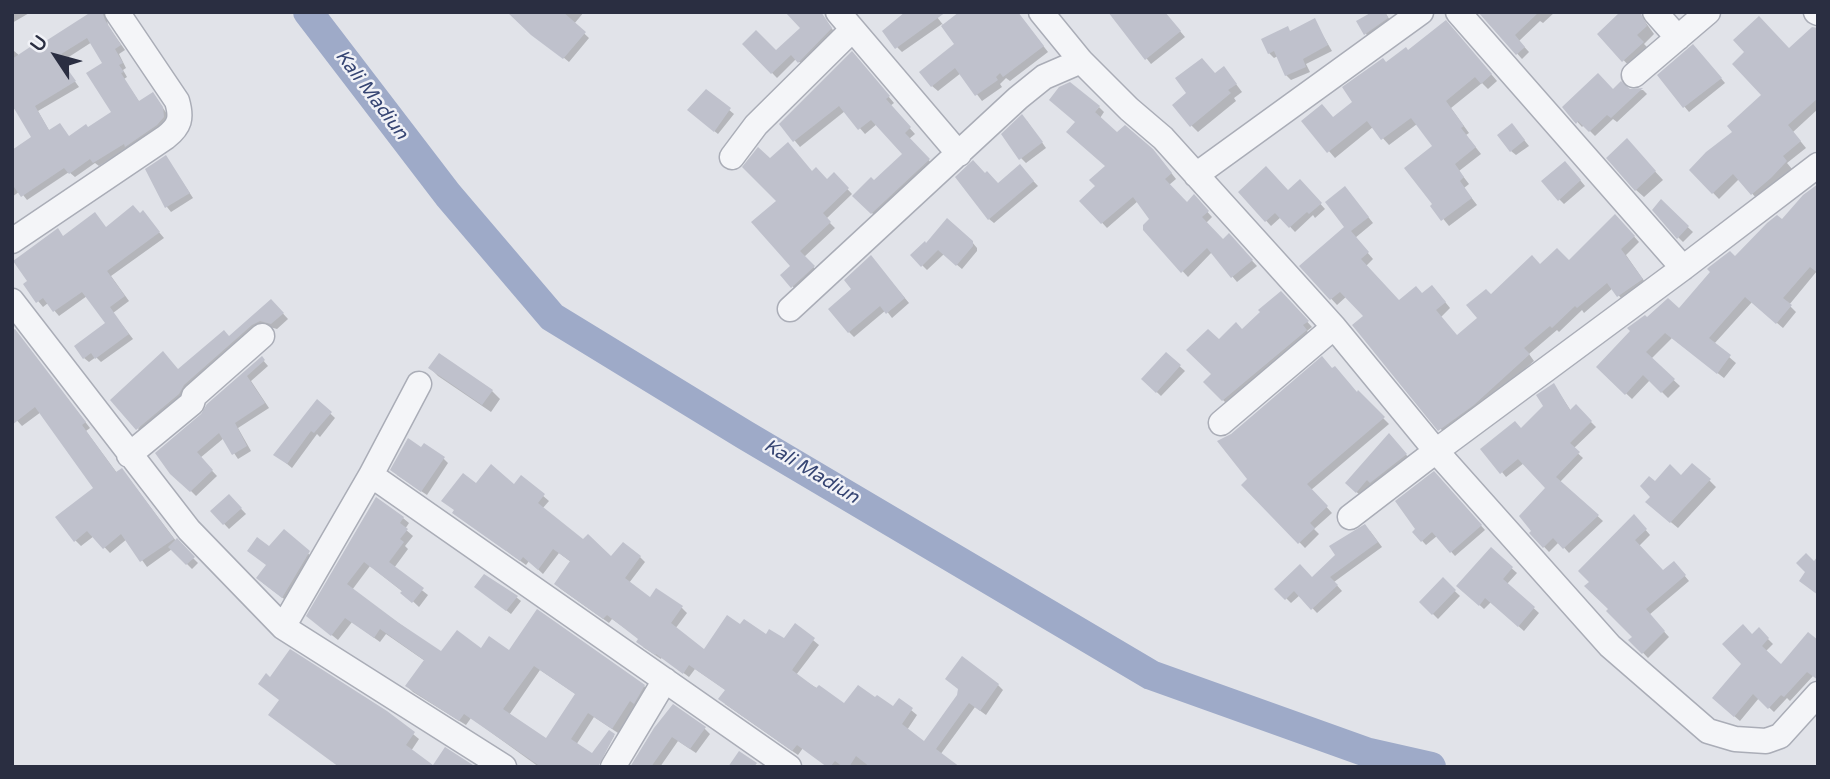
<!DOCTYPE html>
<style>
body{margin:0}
#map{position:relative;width:1830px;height:779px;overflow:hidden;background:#e1e3e9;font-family:"Varela Round",sans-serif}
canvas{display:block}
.frame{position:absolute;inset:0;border:14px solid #2a2e41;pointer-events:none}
.north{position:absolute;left:21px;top:21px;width:70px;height:70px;-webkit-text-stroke:5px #f1f2f7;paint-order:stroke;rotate:306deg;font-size:19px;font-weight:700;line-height:28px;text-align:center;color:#2a2e41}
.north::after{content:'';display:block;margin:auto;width:24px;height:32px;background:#2a2e41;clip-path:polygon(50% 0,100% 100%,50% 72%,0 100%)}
</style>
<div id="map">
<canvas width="1830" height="779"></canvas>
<div class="frame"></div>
<div class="north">U</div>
</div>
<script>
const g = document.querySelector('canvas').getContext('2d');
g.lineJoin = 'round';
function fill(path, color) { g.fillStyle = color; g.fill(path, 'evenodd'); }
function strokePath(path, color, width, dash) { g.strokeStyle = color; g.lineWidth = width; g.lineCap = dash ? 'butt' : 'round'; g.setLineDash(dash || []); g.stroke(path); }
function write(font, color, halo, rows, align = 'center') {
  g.font = font + ' "Varela Round",sans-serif'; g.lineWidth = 5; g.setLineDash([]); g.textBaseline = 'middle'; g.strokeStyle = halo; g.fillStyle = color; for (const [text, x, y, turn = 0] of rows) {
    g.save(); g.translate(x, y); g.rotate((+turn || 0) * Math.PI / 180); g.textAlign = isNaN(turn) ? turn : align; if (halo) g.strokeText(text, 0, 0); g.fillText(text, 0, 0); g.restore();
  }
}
fill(new Path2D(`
 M 12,12 L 31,12 L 12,23 Z
 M 94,12 L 106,12 L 108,26 L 125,50 L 119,54 L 126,68 L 123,70 L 127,77 L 124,79 L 140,103 L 157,99 L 167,114 L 168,123 L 99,166 L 95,163 L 75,177 L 69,172 L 27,200 L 20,191 L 12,197 L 12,154 L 34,138 L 16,108 L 12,110 L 12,53 L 14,51 L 20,56 L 39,48 ZM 92,42 L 105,64 L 113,113 L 89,129 L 70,138 L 50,132 L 38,111 L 79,87 L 61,62 Z
 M 523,12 L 584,12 L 574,24 L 589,38 L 569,62 L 522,23 Z
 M 933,12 L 944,26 L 1017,12 L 1048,52 L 1010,81 L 1006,78 L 1000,84 L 1002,87 L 982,101 L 961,73 L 938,91 L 932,86 L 957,45 L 942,24 L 902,52 L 897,47 Z
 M 1164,12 L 1185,37 L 1151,64 L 1113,16 Z
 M 1367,12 L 1385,12 L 1391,22 L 1370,38 L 1366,34 L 1369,16 Z
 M 1480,12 L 1555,12 L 1543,23 L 1540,21 L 1519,41 L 1529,52 L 1522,59 Z
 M 1638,12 L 1654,34 L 1644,44 L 1650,50 L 1631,68 L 1599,34 Z
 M 820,13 L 836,34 L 804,66 L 796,59 L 777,78 L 744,44 L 776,53 Z
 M 1314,20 L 1332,51 L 1306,64 L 1310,72 L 1291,80 L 1286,75 L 1278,56 L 1274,58 L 1269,53 L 1291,32 Z
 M 1452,28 L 1497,81 L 1488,89 L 1482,83 L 1451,108 L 1469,133 L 1466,135 L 1481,154 L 1459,171 L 1469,184 L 1464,188 L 1477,205 L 1449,226 L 1433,206 L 1434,147 L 1417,124 L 1389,145 L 1373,127 L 1335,158 L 1303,121 L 1333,119 L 1355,102 L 1386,64 Z
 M 1818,29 L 1818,109 L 1793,132 L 1806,148 L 1787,163 L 1792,169 L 1758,200 L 1739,179 L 1719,199 L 1691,170 L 1734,132 L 1764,95 L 1789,50 Z
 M 1698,51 L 1725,83 L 1689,112 L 1659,76 Z
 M 857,59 L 894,103 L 890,106 L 915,134 L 909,139 L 934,166 L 877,218 L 854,195 L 874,183 L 905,154 L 877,124 L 865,134 L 845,111 L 800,147 L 781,124 Z
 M 1224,68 L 1242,92 L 1234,98 L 1236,101 L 1198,132 L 1191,125 L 1215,75 Z
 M 1643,90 L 1647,94 L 1617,122 L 1613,119 L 1595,136 L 1584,125 L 1582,127 L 1564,107 L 1613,91 Z
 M 707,92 L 734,114 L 718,134 L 693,114 Z
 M 1099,107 L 1104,112 L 1100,118 L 1117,134 L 1158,156 L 1176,179 L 1169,185 L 1187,204 L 1194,197 L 1212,217 L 1206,223 L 1223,241 L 1229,236 L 1257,266 L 1237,282 L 1212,252 L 1188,277 L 1144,229 L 1151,219 L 1138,201 L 1107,228 L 1082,201 L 1097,187 L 1107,166 L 1073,137 Z
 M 1027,121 L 1046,148 L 1026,163 L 1021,158 Z
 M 1517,131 L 1529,146 L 1516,155 L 1511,151 Z
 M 1627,141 L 1663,180 L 1644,197 L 1636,190 Z
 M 166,157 L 193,198 L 171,212 L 167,207 Z
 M 770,160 L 812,173 L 827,181 L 834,175 L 852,194 L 826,219 L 835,228 L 804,257 L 818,272 L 797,291 L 782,275 L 792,266 Z
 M 1020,167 L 1038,186 L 994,223 L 989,219 L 999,185 Z
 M 1570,168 L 1585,186 L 1564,204 L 1559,199 Z
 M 1300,181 L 1325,209 L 1315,218 L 1313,215 L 1295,232 L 1281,217 L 1271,226 L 1240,192 L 1288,192 Z
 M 1350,194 L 1373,223 L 1355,238 L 1373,259 L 1366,266 L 1399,302 L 1438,293 L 1450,308 L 1441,317 L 1457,337 L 1479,318 L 1491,296 L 1540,266 L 1569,262 L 1621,222 L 1639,242 L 1626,255 L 1647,285 L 1624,302 L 1613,288 L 1584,313 L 1582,310 L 1559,332 L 1557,330 L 1529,354 L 1534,361 L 1479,410 L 1445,435 L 1365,316 L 1347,296 L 1337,305 L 1301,266 L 1346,227 Z
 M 1661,202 L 1693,232 L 1683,242 L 1678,237 Z
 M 140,215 L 147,218 L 164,238 L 111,276 L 129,301 L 113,313 L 133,339 L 101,362 L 96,357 L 89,362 L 84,358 L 107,323 L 87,296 L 59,316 L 48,303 L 43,307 L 25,285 L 64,237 L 106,229 Z
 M 1777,217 L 1817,271 L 1789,305 L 1796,312 L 1783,328 L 1752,302 L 1714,344 L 1736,363 L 1724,378 L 1672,338 L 1651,359 L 1680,386 L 1668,398 L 1650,380 L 1632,399 L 1598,367 L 1647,320 L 1679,310 Z
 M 972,242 L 977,248 L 977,251 L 962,269 L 944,254 L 927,270 L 912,255 Z
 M 875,262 L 909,303 L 892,318 L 886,310 L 854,337 L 849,332 L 854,290 Z
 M 1281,293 L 1312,327 L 1307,331 L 1311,336 L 1228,405 L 1205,382 L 1213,374 L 1219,342 L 1242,331 Z
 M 277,307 L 288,319 L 277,329 L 266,326 L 143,434 L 138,429 L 179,371 Z
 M 20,337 L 90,428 L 86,431 L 117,473 L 127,476 L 176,541 L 198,563 L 192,569 L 172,549 L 147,567 L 127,539 L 110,553 L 94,536 L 81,546 L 75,540 L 95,489 L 41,412 L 22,426 L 12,415 Z
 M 1166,354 L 1185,371 L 1161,396 L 1143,379 Z
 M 262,359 L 268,366 L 251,381 L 269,408 L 238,428 L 251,451 L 238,459 L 224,438 L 200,458 L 217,476 L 196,496 L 172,472 L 203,416 Z
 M 430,368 L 492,391 L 500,399 L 491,412 L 438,376 Z
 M 1554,385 L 1571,411 L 1576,407 L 1596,427 L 1573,449 L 1583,458 L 1560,482 L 1603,521 L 1569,553 L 1559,542 L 1549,552 L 1531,533 L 1547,488 L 1524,463 L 1506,477 L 1502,472 L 1522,430 L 1545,406 Z
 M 1358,393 L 1389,424 L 1311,490 L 1332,513 L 1314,529 L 1319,534 L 1305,548 L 1244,485 Z
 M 318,402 L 335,418 L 320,437 L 317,434 L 292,468 L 281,459 Z
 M 1395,441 L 1412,462 L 1363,498 L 1347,483 Z
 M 422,449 L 443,458 L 448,463 L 427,495 L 397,475 Z
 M 1434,474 L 1485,530 L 1455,556 L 1437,536 L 1426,545 L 1414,532 Z
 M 521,477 L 549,501 L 542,509 L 583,542 L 612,559 L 623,544 L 640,557 L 645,562 L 629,583 L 651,599 L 682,608 L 687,613 L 675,629 L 704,651 L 741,626 L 784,641 L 796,626 L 819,645 L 796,675 L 845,706 L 893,708 L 899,700 L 917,715 L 907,730 L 924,743 L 958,695 L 998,685 L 1003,690 L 986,715 L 975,707 L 940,755 L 957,767 L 828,767 L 803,748 L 798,755 L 725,704 L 727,691 L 695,669 L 689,677 L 662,657 L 661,659 L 643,647 L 640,639 L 612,619 L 609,623 L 561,589 L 556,584 L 571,562 L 559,553 L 543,574 L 529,561 L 526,565 L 454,513 L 476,485 L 514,486 Z
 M 1682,477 L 1709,480 L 1716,487 L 1678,528 L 1654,508 L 1655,484 Z
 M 229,496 L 246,514 L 229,529 L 212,511 Z
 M 403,518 L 409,523 L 405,529 L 413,536 L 405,546 L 408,549 L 394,568 L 428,595 L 419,607 L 403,592 L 370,566 L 352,590 L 441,653 L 481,650 L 509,652 L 644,686 L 649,691 L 618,733 L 594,717 L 576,745 L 592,756 L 609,732 L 614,736 L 596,767 L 539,767 L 471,718 L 466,725 L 413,692 L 407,686 L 425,661 L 386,634 L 380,642 L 352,622 L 338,640 L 308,616 ZM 540,670 L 577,695 L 546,740 L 509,715 Z
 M 1638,521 L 1650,535 L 1639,546 L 1664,573 L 1679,569 L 1689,581 L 1649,615 L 1669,637 L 1648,658 L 1631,640 L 1634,637 L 1608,611 Z
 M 1370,531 L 1382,547 L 1334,582 L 1342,591 L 1317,613 L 1300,595 L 1291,603 L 1277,589 L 1312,579 Z
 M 284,532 L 313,558 L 288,602 L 263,583 L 269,548 Z
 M 1491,550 L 1517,573 L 1507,584 L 1539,613 L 1524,631 L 1491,602 L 1484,609 L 1459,586 Z
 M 1443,580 L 1460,596 L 1438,619 L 1421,602 Z
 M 481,591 L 516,597 L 521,601 L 511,614 Z
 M 1759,630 L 1773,644 L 1765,652 L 1781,667 L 1808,634 L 1813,676 L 1790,701 L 1787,698 L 1774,712 L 1759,698 L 1740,721 L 1719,703 L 1744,663 L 1752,636 Z
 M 386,712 L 419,739 L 411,751 L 339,767 Z
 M 704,728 L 710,734 L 696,753 L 678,741 L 660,767 L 632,767 L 655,729 Z`), '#0003');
strokePath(new Path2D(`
 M 308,12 L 448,195 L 552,317 L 745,435 L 1151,675 L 1369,753 L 1431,767`), '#9eaac8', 30);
fill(new Path2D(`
 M 91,12 L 102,12 L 105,20 L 121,45 L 115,49 L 123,63 L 119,65 L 124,72 L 121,73 L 139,101 L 153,92 L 163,107 L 164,117 L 157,125 L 125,147 L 124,144 L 93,163 L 90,159 L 69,174 L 64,168 L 21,197 L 12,184 L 12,150 L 31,137 L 12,105 L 12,59 L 36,43 L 38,46 ZM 87,38 L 102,63 L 86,73 L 111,112 L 88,127 L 86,124 L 69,136 L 60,123 L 49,130 L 35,106 L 76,81 L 58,56 Z
 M 507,12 L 563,12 L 586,32 L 563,59 L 531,35 Z
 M 785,12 L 821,12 L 832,28 L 798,63 L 791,55 L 771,74 L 742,44 L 756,30 L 776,50 L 800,28 Z
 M 905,12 L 946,12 L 895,49 L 882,31 Z
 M 959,12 L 1018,12 L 1044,46 L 1003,77 L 1000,73 L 996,77 L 998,80 L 975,96 L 955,68 L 931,87 L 919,72 L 954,44 L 941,26 Z
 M 1108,12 L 1165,12 L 1181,31 L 1145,60 Z
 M 1372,12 L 1385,12 L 1388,18 L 1364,35 L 1356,21 Z
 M 1478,12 L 1539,12 L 1515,35 L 1525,47 L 1516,55 Z
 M 1620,12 L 1640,12 L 1647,26 L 1637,35 L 1644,42 L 1622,62 L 1597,34 Z
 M 1759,16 L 1789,48 L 1812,27 L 1818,28 L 1818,98 L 1788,125 L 1801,141 L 1783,156 L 1787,161 L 1771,178 L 1751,195 L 1733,174 L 1712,194 L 1689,170 L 1706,152 L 1732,132 L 1727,126 L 1761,95 L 1732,64 L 1744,52 L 1733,40 Z
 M 1315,18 L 1328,45 L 1303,59 L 1306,67 L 1285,76 L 1274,51 L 1268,54 L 1261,39 L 1288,26 L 1290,31 Z
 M 1446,20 L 1492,74 L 1481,84 L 1475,77 L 1446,101 L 1464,126 L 1461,128 L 1476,147 L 1455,164 L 1464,177 L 1460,181 L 1472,198 L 1441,221 L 1430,206 L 1432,204 L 1404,168 L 1432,146 L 1411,118 L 1381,140 L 1367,121 L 1327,153 L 1301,121 L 1322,104 L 1333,117 L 1352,102 L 1342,87 L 1383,58 L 1386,62 L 1406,47 L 1408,50 Z
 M 1693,44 L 1722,78 L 1683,108 L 1657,75 Z
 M 852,51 L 890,96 L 886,99 L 911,127 L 905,133 L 930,159 L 871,214 L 852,196 L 871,177 L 874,180 L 902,154 L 871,120 L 858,130 L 839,106 L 793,142 L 779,124 Z
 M 1202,58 L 1215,73 L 1224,66 L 1237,84 L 1228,90 L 1231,93 L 1190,127 L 1172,105 L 1186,93 L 1175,78 Z
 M 1598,73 L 1613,89 L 1621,81 L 1630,89 L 1643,88 L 1611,118 L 1607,115 L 1589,132 L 1578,121 L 1576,124 L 1562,107 Z
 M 1070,82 L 1100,106 L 1095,112 L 1117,132 L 1125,125 L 1153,149 L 1172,173 L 1165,179 L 1187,202 L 1194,194 L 1209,211 L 1202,217 L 1223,239 L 1229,233 L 1253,260 L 1231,278 L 1207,248 L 1181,273 L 1143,230 L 1143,225 L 1149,219 L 1133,197 L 1101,224 L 1079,201 L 1095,186 L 1089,180 L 1105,166 L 1066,132 L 1075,122 L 1049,100 L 1059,87 Z
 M 706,89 L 731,108 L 714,132 L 687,110 Z
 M 1022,114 L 1043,142 L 1019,160 L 1001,134 Z
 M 1512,123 L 1525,140 L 1510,152 L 1497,135 Z
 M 1627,138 L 1656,171 L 1635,191 L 1606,158 Z
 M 788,142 L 812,171 L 816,167 L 827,179 L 834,172 L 849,188 L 823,213 L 831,222 L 800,251 L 815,266 L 791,288 L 780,275 L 790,266 L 751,222 L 776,201 L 742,167 L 758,147 L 770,158 Z
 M 166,155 L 190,193 L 165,208 L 145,169 Z
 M 973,160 L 985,173 L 987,171 L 998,183 L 1020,164 L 1034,181 L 988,220 L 955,177 Z
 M 1565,161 L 1581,180 L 1558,201 L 1541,181 Z
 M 1266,166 L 1288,190 L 1300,179 L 1322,203 L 1309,214 L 1307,212 L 1289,228 L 1275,213 L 1265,222 L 1238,192 Z
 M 1818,184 L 1818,273 L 1810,267 L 1783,298 L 1792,305 L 1776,324 L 1745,297 L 1709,338 L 1731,355 L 1717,374 L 1665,333 L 1646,352 L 1675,379 L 1661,393 L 1643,375 L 1625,395 L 1596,367 L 1630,331 L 1627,328 L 1645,315 L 1647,317 L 1668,298 L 1679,308 L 1710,272 L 1707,269 L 1709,267 L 1730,251 L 1735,256 L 1767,223 L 1777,215 L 1782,219 L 1803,195 Z
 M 1345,186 L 1369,217 L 1351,231 L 1369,252 L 1361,259 L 1399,300 L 1416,286 L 1422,293 L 1432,285 L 1446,302 L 1436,310 L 1457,335 L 1477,318 L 1466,305 L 1486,289 L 1491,294 L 1532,255 L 1540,264 L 1557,248 L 1569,260 L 1615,214 L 1635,236 L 1621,249 L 1643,279 L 1617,297 L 1607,283 L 1577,308 L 1575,306 L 1552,328 L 1550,326 L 1524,348 L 1530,354 L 1474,405 L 1438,431 L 1352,325 L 1363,316 L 1340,292 L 1330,300 L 1299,266 L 1344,227 L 1325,202 Z
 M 1661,199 L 1689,226 L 1677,239 L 1652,210 Z
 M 133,205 L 140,213 L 143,210 L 160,232 L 107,271 L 125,296 L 110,307 L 129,334 L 95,359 L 91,353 L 83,359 L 74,346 L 105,323 L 82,292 L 53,312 L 43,298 L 36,303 L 23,284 L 27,281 L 13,261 L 58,228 L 63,236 L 95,212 L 106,227 Z
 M 947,218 L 973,241 L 973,246 L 956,266 L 938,250 L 921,267 L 910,255 L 925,241 L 926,243 Z
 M 871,255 L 905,298 L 886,314 L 880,306 L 848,333 L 828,309 L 851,289 L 844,280 Z
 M 1281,291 L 1309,321 L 1303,325 L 1307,330 L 1222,401 L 1203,382 L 1211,374 L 1186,350 L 1208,329 L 1219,339 L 1236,322 L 1242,329 L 1260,312 L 1258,310 Z
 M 271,299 L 284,313 L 271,324 L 260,321 L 252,325 L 184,385 L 179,394 L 136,430 L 110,400 L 163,351 L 178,369 L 224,330 L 229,336 Z
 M 15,329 L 86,422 L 82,425 L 116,472 L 122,468 L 174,539 L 140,562 L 121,534 L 103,549 L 87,531 L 74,542 L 55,517 L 93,488 L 35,407 L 12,425 L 12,331 Z
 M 1166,352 L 1181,365 L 1156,393 L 1141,379 Z
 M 439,353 L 493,390 L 482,405 L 428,368 Z
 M 262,356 L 265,360 L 247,376 L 265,403 L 235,423 L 247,446 L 232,455 L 219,433 L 197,452 L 213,470 L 190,492 L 170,474 L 155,453 L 201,414 L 207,404 Z
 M 1322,356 L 1332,368 L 1335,366 L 1357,392 L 1358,390 L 1385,417 L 1307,484 L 1328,506 L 1310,523 L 1315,528 L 1298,544 L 1241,485 L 1247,479 L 1217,441 L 1231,434 Z
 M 1554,383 L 1570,410 L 1576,404 L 1592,421 L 1570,443 L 1580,452 L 1556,477 L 1599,515 L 1563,549 L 1553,538 L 1543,548 L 1529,533 L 1531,531 L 1519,516 L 1545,488 L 1518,459 L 1500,474 L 1480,449 L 1515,421 L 1521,428 L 1543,406 L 1536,395 Z
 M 317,399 L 332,412 L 314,433 L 311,431 L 287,464 L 273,455 Z
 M 1389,433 L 1407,454 L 1370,483 L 1367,480 L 1356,493 L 1345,483 Z
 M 408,438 L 421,447 L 424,443 L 445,457 L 421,492 L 390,470 Z
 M 1692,463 L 1711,479 L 1670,523 L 1645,502 L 1650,497 L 1640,486 L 1649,476 L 1655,481 L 1670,464 L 1681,475 Z
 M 491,464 L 514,484 L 521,475 L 545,494 L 538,503 L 583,539 L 588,534 L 611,556 L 623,542 L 641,556 L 625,578 L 650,597 L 656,588 L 683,606 L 671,623 L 704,649 L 727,615 L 740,624 L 744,619 L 766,634 L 769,629 L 784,638 L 795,623 L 815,638 L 792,670 L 816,688 L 819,685 L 844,703 L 858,685 L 875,697 L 877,695 L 893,706 L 899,698 L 913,708 L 902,724 L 924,741 L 957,695 L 958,689 L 945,679 L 962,656 L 999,684 L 980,711 L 969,703 L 936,749 L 960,767 L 870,767 L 856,756 L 849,767 L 843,767 L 835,761 L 830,767 L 827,767 L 797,745 L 792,751 L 718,699 L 725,690 L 689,665 L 683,674 L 656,654 L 655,655 L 636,642 L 638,639 L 607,615 L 603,619 L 554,584 L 570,561 L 553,549 L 538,570 L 523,557 L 520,561 L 452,513 L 454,510 L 441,501 L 463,473 L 476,483 Z
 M 1434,471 L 1482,525 L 1450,553 L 1432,532 L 1421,542 L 1412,532 L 1415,529 L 1395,501 Z
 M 229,494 L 242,508 L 223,525 L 210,511 Z
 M 376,497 L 404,517 L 400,523 L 408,529 L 400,539 L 404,542 L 389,562 L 424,588 L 412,603 L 400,593 L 402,591 L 364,562 L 347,584 L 399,623 L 441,651 L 457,630 L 481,648 L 489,636 L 509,650 L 537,609 L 645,685 L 634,704 L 630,701 L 612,729 L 588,713 L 571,739 L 592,753 L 609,730 L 615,734 L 598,767 L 541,767 L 464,714 L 459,721 L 405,686 L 424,660 L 380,629 L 374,638 L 345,618 L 331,636 L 306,616 ZM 534,666 L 575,694 L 546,738 L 503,709 Z
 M 1634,514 L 1647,529 L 1635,540 L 1663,570 L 1674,561 L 1686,575 L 1646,609 L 1665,631 L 1642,654 L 1628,640 L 1632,637 L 1606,611 L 1608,609 L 1584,586 L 1589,582 L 1578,571 Z
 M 1365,524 L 1378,542 L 1330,577 L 1338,585 L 1311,610 L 1294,591 L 1285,600 L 1274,589 L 1300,564 L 1312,577 L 1335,555 L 1329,546 Z
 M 284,529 L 310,551 L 282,598 L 256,578 L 266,565 L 247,551 L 257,537 L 269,546 Z
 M 177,538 L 195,557 L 186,565 L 168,547 Z
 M 1491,547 L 1513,567 L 1503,579 L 1535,607 L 1518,627 L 1485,598 L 1479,606 L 1456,586 Z
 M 1806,553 L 1814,561 L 1818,556 L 1818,595 L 1799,581 L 1805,572 L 1796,563 Z
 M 484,574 L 518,596 L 506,611 L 474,587 Z
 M 1443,577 L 1456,590 L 1432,615 L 1419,602 Z
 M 1743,624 L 1752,634 L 1759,627 L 1769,638 L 1762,646 L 1781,664 L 1808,632 L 1818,640 L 1818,680 L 1807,672 L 1784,697 L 1781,695 L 1768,709 L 1753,694 L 1734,717 L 1712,698 L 1741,664 L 1722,644 Z
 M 290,649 L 387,711 L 415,732 L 406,745 L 433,765 L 445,747 L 476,767 L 339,767 L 268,715 L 279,700 L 258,684 L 266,673 L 270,677 Z
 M 673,704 L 706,727 L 690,749 L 672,737 L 651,767 L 630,767 L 654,728 Z
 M 739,751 L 757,763 L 754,767 L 728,767 Z`), '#bfc1cc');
const minor = new Path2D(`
 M 838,12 L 959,154
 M 1041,12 L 1081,61 L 1129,109 L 1163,138 L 1334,327 L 1436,451 L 1683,268 L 1818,165
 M 1458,12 L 1683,268
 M 1655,12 L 1678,38
 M 1816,12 L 1818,13
 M 1634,75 L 1708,12
 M 732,157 L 756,125 L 852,30
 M 1196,175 L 1421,12
 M 12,241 L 166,137 C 180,126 182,118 177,101 L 117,12
 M 12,301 L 189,530 L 283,627 L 504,767
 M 790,309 L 1018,98 L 1044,77 L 1081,61
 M 1221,423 L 1334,327
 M 129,455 L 192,403 L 194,396 L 262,336
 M 371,475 L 419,384
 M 1350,517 L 1436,451 L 1610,646 L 1708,731 L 1735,739 L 1766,741 L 1780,736 L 1818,694
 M 283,627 L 371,475 L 789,767
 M 613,767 L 665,680`);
strokePath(minor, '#aaadb7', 27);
strokePath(minor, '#f4f5f8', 24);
write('italic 19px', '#364573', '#f1f2f7', [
 ["Kali Madiun",371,95,53],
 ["Kali Madiun",811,472,31]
]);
</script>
